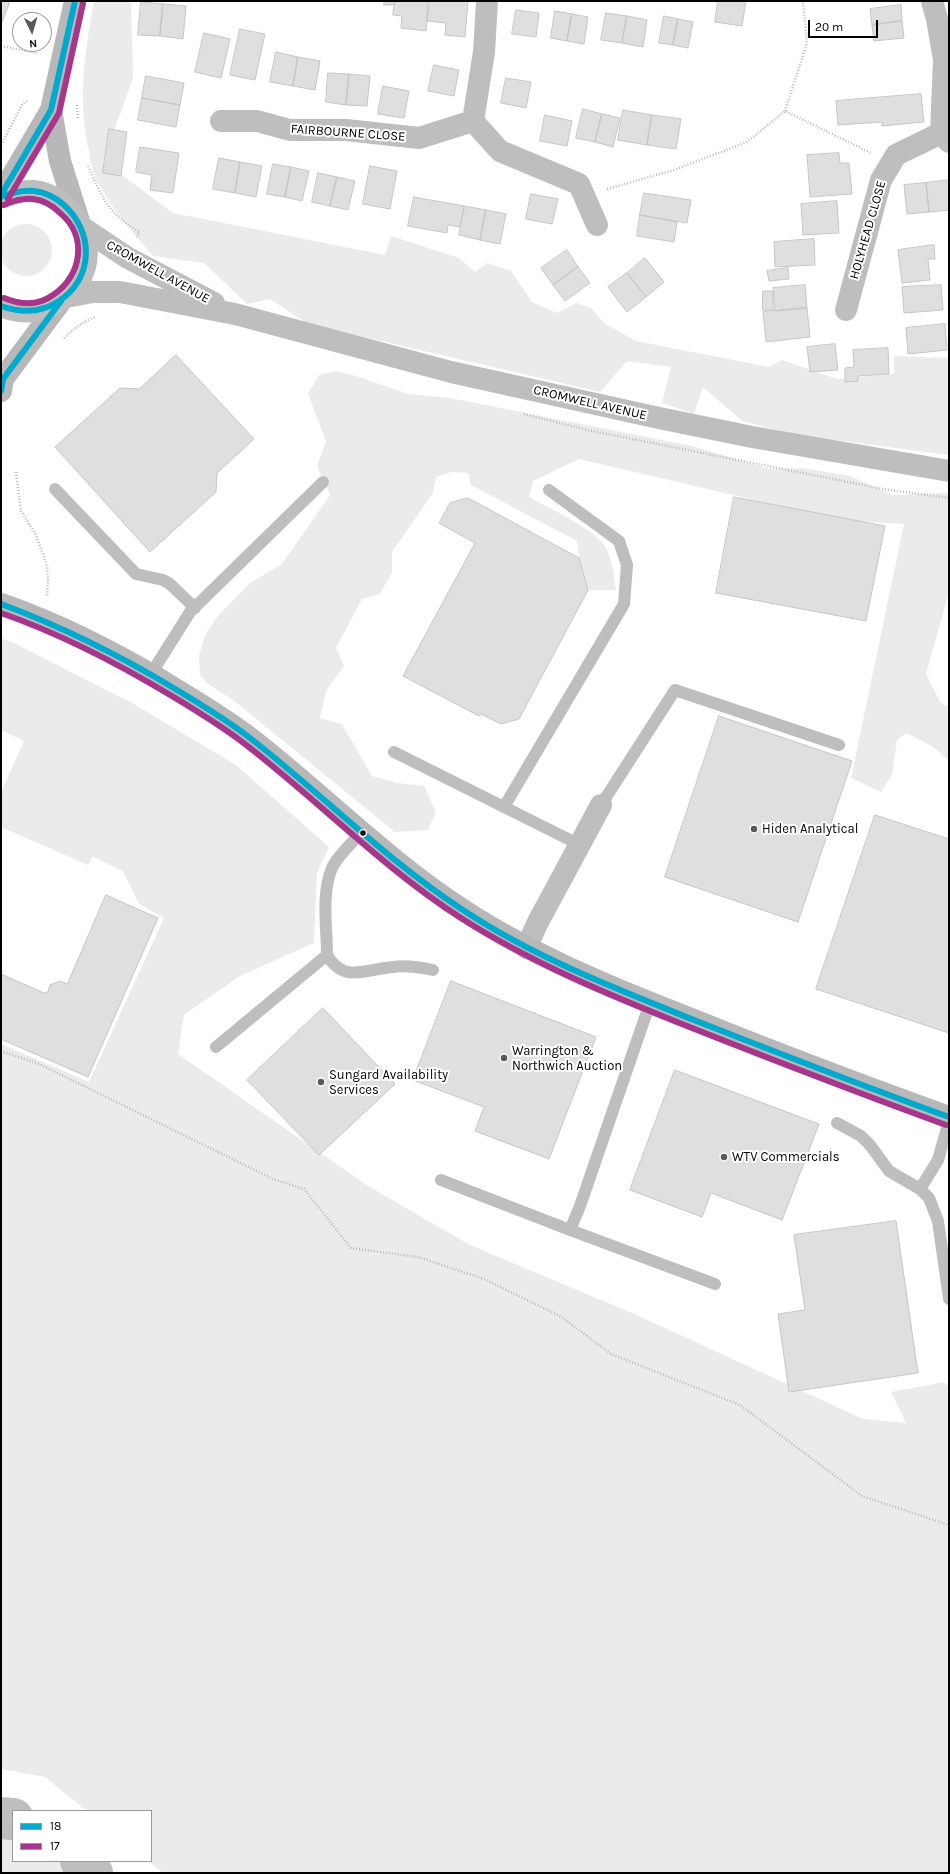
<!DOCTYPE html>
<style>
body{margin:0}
#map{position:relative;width:950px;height:1874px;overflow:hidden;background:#fff;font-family:Karla,sans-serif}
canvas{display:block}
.frame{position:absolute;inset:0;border:2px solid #000;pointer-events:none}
.legend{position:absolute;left:12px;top:1810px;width:140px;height:52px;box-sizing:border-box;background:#fff;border:1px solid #999;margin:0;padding:5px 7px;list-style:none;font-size:12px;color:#000}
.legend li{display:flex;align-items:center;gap:8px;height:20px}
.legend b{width:20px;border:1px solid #999}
.north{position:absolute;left:12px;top:12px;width:40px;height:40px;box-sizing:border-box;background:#fff;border:1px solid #999;border-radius:50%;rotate:175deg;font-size:11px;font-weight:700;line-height:16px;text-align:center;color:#000}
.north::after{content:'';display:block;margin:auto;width:14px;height:18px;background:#595959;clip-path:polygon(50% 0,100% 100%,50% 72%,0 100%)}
.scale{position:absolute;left:808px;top:20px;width:70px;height:18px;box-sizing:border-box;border:2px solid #000;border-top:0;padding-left:5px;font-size:12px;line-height:14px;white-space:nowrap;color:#000;-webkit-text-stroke:3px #fff;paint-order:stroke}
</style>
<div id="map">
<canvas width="950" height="1874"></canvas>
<div class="frame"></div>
<ul class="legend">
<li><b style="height:5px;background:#00a9ce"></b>18</li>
<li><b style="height:5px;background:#a7358b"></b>17</li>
</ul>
<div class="north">N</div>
<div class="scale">20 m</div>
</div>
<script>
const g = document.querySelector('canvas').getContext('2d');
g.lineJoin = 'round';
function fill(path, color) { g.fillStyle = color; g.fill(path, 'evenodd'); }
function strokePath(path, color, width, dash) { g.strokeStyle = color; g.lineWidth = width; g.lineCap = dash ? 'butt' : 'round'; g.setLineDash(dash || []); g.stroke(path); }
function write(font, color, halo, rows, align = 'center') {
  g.font = font + ' Karla,sans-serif'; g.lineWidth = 4; g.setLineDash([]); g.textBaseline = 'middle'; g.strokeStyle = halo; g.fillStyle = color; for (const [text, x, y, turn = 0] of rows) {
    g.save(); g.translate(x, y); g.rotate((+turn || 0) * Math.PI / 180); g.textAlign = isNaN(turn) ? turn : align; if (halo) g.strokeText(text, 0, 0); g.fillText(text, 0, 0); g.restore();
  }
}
fill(new Path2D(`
 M 94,1 L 131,1 L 133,78 L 103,161 L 173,213 L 385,255 L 391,236 L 459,258 L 475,272 L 487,263 L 511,271 L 532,302 L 557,313 L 577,303 L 591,308 L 604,323 L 636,341 L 769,367 L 782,360 L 837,379 L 894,374 L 894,356 L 949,358 L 949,455 L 797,435 L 742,421 L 703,387 L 694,414 L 662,403 L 671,367 L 627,361 L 600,392 L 308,324 L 270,299 L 247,304 L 204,263 L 153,256 C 131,230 106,203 93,172 C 91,166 90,158 89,151 C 77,101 85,51 94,1 Z
 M0 250a26 26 0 1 1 52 0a26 26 0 1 1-52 0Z
 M 336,371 L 356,376 L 408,394 L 450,398 L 692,446 L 769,469 L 803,468 L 850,476 L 893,495 L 949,493 L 949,592 L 926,674 L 940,702 L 949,707 L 949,761 L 932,746 L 906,733 L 897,740 L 892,775 L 881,792 L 851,778 L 904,524 L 840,520 L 579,459 L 533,481 L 529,497 C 547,507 597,530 606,548 C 612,560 614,576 616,590 L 588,590 L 579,558 L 577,541 L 471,485 L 468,473 L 451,472 L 436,477 L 433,493 L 392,552 L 392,572 L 380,594 L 362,599 L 336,648 L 344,666 L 326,691 L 320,718 L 342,724 L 372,776 L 398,783 L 424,786 L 436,812 L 428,830 L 395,832 L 233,700 L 208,684 L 200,675 L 199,656 L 205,635 L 217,617 L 250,583 L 282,564 L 330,495 L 317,466 L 326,441 L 308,394 L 319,375 Z
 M 1,638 L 12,642 L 134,704 L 236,765 L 329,847 L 317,873 L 314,943 L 240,976 L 184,1015 L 178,1054 L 368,1186 L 470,1245 L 639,1316 L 863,1419 L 906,1423 L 891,1392 L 944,1382 L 949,1387 L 949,1873 L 163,1873 L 148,1861 L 151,1861 L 151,1811 L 87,1811 L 45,1777 L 1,1769 L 1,1044 L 89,1082 L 164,918 L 139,904 L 123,871 L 93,857 L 88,865 L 1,827 L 1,792 L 24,741 L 1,730 Z
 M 1,1835 L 13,1837 L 13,1861 L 59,1861 L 72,1873 L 1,1873 Z`), '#ebebeb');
strokePath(new Path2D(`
 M 1,1818 L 13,1819
 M 81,1861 L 92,1873`), '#bebebe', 42);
const building = new Path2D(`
 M 1,1 L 10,1 L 1,25 Z
 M 385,1 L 395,1 L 395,5 L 384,5 Z
 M 395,1 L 429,1 L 426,31 L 401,28 L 402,16 L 393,15 Z
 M 429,1 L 468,1 L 465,37 L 445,35 L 446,23 L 427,21 Z
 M 718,1 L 746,1 L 742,26 L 715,22 Z
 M 141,2 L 163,4 L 160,36 L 138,35 Z
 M 163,4 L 186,6 L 183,39 L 160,36 Z
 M 901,5 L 902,21 L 872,25 L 870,9 Z
 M 516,10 L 539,13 L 536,37 L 512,34 Z
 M 555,11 L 572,14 L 567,41 L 551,38 Z
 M 606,13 L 627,16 L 622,43 L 601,40 Z
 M 572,14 L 588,17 L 584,44 L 567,41 Z
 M 627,16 L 647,20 L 643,47 L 622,43 Z
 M 664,16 L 678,19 L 673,45 L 659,43 Z
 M 678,19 L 693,22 L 688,48 L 673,45 Z
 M 902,21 L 904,38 L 874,41 L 872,25 Z
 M 240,29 L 265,34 L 255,80 L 230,75 Z
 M 204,33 L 230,39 L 221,78 L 195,72 Z
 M 276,52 L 298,57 L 293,86 L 270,82 Z
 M 298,57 L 320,61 L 315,90 L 293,86 Z
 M 434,65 L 459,70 L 454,96 L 428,91 Z
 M 328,73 L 349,74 L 346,105 L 326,102 Z
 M 349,74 L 370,76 L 367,106 L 346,105 Z
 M 146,76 L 184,83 L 180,105 L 142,98 Z
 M 506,78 L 531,82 L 526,108 L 501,103 Z
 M 383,86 L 409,91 L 404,118 L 378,114 Z
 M 921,94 L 924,122 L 882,126 L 882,122 L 838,125 L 836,101 Z
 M 142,98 L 180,105 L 176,127 L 138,120 Z
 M 583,109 L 602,114 L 595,142 L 576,138 Z
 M 623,110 L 652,115 L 647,145 L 618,140 Z
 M 602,114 L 620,118 L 613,147 L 595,142 Z
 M 545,115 L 572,121 L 567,146 L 540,141 Z
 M 652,115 L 681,119 L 676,149 L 647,145 Z
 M 109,129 L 127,132 L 121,176 L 103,173 Z
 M 140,147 L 179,153 L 173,193 L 150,190 L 152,175 L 136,172 Z
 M 839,153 L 840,163 L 849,163 L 852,194 L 810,197 L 807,155 Z
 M 219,158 L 240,162 L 235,193 L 213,189 Z
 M 240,162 L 262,166 L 256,197 L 235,193 Z
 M 273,164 L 291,167 L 285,197 L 267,194 Z
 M 370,166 L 397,171 L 390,209 L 363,204 Z
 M 291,167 L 309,171 L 302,201 L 285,197 Z
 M 318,173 L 337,177 L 330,206 L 312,202 Z
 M 337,177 L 355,181 L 348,210 L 330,206 Z
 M 949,180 L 949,210 L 929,212 L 926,183 Z
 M 926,183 L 929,212 L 907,214 L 904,185 Z
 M 644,193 L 691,200 L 687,223 L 640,215 Z
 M 531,194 L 558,199 L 552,224 L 526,219 Z
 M 414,197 L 464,206 L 460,227 L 448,225 L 447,233 L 408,226 Z
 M 837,201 L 839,233 L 803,235 L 801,204 Z
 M 465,206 L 486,210 L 480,240 L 459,235 Z
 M 486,210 L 506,214 L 500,244 L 480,240 Z
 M 640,215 L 677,222 L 674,242 L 637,236 Z
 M 814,239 L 815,265 L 775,267 L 774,242 Z
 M 934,245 L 935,259 L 928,259 L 930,280 L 902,283 L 898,250 Z
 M 567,250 L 578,267 L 553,285 L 541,268 Z
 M 645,258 L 664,282 L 646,297 L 627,273 Z
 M 578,267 L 590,283 L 565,301 L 553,285 Z
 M 788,268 L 789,279 L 769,281 L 767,271 Z
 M 627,273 L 646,297 L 627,312 L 608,287 Z
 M 805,285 L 807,308 L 775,311 L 773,288 Z
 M 941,285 L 943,310 L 904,313 L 902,287 Z
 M 763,291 L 773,291 L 773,310 L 763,310 Z
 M 807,308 L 810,337 L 766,342 L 763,312 Z
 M 945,324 L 947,350 L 908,354 L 906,328 Z
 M 835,344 L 838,370 L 810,372 L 807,347 Z
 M 888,348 L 889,374 L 858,376 L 858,381 L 845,382 L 845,368 L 854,367 L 853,350 Z
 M 176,355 L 254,439 L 217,473 L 216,492 L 150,552 L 55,447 L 120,388 L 139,389 Z
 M 734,497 L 885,526 L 866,621 L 716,593 Z
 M 468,498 L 579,558 L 588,590 L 519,719 L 501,724 L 481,714 L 479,716 L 403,676 L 475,543 L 439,523 L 450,503 Z
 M 719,716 L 852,761 L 798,922 L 665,877 Z
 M 875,815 L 949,839 L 949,1033 L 816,989 Z
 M 106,895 L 158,918 L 88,1077 L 1,1039 L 1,974 L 44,993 L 48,992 L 50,985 L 60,981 L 67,984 Z
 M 451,981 L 596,1037 L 549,1159 L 475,1131 L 484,1107 L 413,1080 Z
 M 323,1008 L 395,1084 L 319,1155 L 247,1080 Z
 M 675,1070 L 819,1124 L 782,1220 L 711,1193 L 702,1217 L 630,1190 Z
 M 896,1221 L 918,1373 L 789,1392 L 778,1314 L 805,1310 L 794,1235 Z`);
fill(building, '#dfdfdf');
strokePath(building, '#c6c6c6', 1);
strokePath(new Path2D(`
 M 1,46 L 37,53
 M 77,105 L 78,120
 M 785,111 L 807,43 L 803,1
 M 1,145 L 23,103 L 28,101
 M 88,166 C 103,199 107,212 139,232 L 137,237
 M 607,189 L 674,170 L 747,142 L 785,111 L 871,153
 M 64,338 C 74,329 83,321 96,317
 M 524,414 L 587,430 L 883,489 L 949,498
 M 16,472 L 21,511 L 36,535 L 47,566 L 48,580 L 47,597
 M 1,1051 L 39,1064 L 273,1179 L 304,1189 L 351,1248 L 418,1257 L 484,1279 L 560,1316 L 611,1354 L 740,1405 L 862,1496 L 949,1525`), '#b9b9b9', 2.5, [1, 2]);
strokePath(new Path2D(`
 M 55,489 L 136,574 L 163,580 L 170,584 L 195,608
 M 151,674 L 190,612 L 323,482
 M 394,752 L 580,845
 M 601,805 L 675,690 L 839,745
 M 504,807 L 624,604 L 627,565 L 619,541 L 549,490
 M 327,955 C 344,984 366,969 393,967 C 407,965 419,967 433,970
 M 650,1003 L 580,1206 L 570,1230 L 715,1284
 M 216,1047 L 327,955 C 327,927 321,894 332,868 C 338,855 352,843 362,832
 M 837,1123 L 861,1136 L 870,1145 L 889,1171 L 920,1189 L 929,1198 L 938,1221 L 949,1299
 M 441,1180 L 570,1230
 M 920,1189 L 938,1160 L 949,1121`), '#bebebe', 12);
strokePath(new Path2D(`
 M 932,1 L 937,19 L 944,60 L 941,133 L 949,142
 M 221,121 L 257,121 L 290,130 L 346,130 L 419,138 L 473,121 L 500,151 L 579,184 L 597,225
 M 473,121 L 484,52 L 487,1
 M 846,310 L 881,180 L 896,155 L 941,133
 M 526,948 L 538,922 L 601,805`), '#bebebe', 22);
strokePath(new Path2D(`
 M 51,110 L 60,161 L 79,221
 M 1,195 L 51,110 L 75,1
 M 1,391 L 3,379 L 61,301
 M 1,604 C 65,626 125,658 182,693 C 205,707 229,722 250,738 C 322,794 386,860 463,910 C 535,957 614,989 694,1020 C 778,1054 863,1086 949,1117`), '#b8b8b8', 22);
strokePath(new Path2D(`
 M 1,197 C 12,193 22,191 34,191 C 42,192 52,196 59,201 C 98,227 96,284 53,305 C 37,314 18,313 1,306
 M 83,228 L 128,258 L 214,303
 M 66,297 L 93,292 L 120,292 L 235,314 L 451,372 L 659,418 L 752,437 L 949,471`), '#bebebe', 22);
strokePath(new Path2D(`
 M 1,195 L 51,110 L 75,1
 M 1,197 C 11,193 23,190 34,191 C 45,192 56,198 64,205 C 94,232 94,278 59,301 C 41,313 21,313 1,306
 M 1,391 L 3,379 L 61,301
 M 1,604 C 63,627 121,656 177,690 C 202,705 227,720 250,738 C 322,794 386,860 463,910 C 534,957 614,988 694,1020 C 778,1053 863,1086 949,1117`), '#00a9ce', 6);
strokePath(new Path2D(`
 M 8,199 L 59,113 L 83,3
 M 4,205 C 13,201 24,198 33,199 C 44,200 53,206 60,213 C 88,236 82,276 53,295 C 38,306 21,305 4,298
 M 1,613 C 61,634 117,663 172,696 C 197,711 222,726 245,744 C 318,800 383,868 461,918 C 533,964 612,996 692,1028 C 776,1061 861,1094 946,1125`), '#a7358b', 6);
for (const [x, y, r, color] of [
 [754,829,4,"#595959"],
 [363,833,3.5,"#000"],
 [504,1058,4,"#595959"],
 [321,1082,4,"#595959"],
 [724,1157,4,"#595959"]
]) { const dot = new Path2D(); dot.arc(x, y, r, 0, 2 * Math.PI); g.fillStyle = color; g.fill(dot); strokePath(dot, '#fff', 1.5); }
write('13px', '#000', '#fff', [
 ["FAIRBOURNE CLOSE",348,133,4],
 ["HOLYHEAD CLOSE",868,230,-74],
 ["CROMWELL AVENUE",158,272,29],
 ["CROMWELL AVENUE",590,403,13]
]);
write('13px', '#000', '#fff', [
 ["Hiden Analytical",762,829],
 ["Warrington &",512,1051],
 ["Northwich Auction",512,1066],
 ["Sungard Availability",329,1075],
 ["Services",329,1090],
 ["WTV Commercials",732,1157]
], 'left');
</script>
